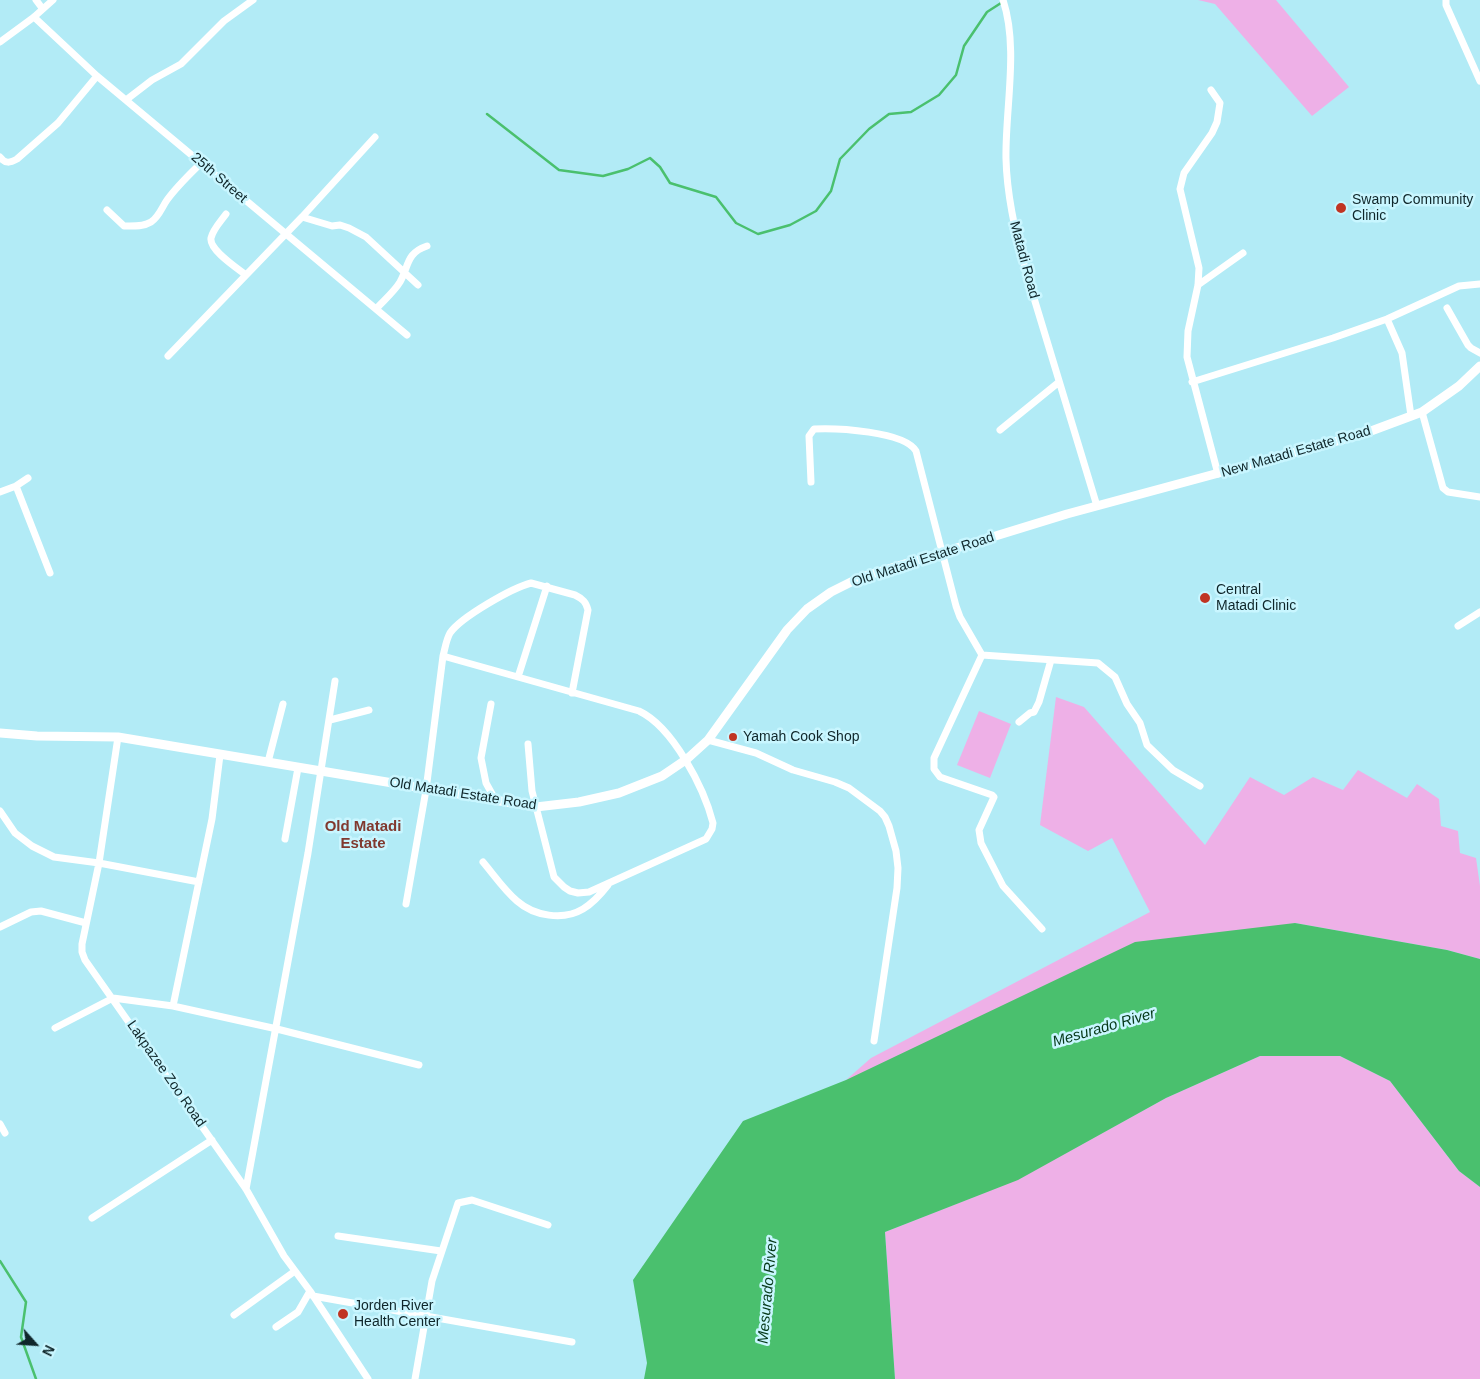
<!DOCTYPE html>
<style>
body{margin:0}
#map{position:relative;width:1480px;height:1379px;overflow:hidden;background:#b2ebf6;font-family:Helvetica,sans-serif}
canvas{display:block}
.north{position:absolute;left:10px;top:1319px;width:50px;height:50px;-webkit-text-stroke:4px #c9f6ff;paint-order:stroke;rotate:116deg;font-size:14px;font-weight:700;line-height:20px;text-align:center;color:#0f262a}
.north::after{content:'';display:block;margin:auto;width:18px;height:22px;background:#0f262a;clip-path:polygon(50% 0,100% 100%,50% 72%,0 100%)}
</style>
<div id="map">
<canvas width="1480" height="1379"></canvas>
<div class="north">N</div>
</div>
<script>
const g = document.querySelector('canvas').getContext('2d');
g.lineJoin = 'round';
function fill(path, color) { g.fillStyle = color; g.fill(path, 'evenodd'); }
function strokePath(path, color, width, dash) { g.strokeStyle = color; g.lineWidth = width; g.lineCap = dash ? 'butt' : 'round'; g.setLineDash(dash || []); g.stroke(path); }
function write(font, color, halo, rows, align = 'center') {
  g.font = font + ' Helvetica,sans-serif'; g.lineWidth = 5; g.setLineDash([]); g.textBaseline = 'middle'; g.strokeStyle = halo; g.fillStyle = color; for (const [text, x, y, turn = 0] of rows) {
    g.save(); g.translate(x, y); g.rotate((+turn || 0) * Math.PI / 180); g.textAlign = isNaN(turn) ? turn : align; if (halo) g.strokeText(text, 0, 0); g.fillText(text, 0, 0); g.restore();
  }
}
fill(new Path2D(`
 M 1198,0 L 1276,0 L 1349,87 L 1312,116 L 1215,4 Z
 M 1056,697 L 1084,707 L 1205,845 L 1250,777 L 1284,795 L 1313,777 L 1343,790 L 1358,770 L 1407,798 L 1417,784 L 1439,799 L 1441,826 L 1458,831 L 1460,853 L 1476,858 L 1480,886 L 1480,959 L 1447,950 L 1295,923 L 846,1080 L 871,1058 L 1150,912 L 1112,838 L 1088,851 L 1040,825 Z
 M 979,711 L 1011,724 L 990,778 L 957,765 Z
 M 1260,1056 L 1340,1056 L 1390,1081 L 1459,1171 L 1480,1187 L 1480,1379 L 895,1379 L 885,1232 L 1017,1180 L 1166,1098 Z`), '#eeb0e7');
fill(new Path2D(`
 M 1295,923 L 1447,950 L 1480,959 L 1480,1187 L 1459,1171 L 1390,1081 L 1340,1056 L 1260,1056 L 1166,1098 L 1018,1180 L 885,1232 L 895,1379 L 644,1379 L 647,1363 L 633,1280 L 743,1121 L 846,1080 L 1135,942 Z`), '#4ac06e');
strokePath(new Path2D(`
 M 487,114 L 559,170 L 603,176 L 628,169 L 650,158 L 660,167 L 670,183 L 716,197 L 736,223 L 758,234 L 790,225 L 816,211 L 831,191 L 840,159 L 869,129 L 889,114 L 911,112 L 939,95 L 956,75 L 964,46 L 987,12 L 1001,3
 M 0,1261 L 26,1302 L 21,1337 L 36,1379`), '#4ac06e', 2.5);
strokePath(new Path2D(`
 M 36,0 L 42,8
 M 1003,0 C 1019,48 1005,109 1006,159 C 1007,199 1016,237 1027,275 L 1097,506
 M 1446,0 L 1446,5 L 1480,81
 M 34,17 L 97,76 L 407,335
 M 0,42 L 34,17 L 53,0
 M 1211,90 L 1220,103 L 1217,122 L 1212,133 L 1184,173 L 1180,189 L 1199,268 L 1198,285 L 1188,331 L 1187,357 L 1218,474
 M 126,100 L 152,80 L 181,64 L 224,21 L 253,0
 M 0,157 C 5,164 10,163 17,159 L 58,123 L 97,76
 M 107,210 L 124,226 C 132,226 143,227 151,222 C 159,217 162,207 167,200 C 177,186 190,174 202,162
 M 226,214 C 221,221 213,229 211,238 C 209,250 237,268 246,275
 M 302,217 L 332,226 L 340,225 L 349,228 L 366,237 L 418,285
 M 1198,285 L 1243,253
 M 1447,308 L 1468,345 L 1471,348 L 1480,353
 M 376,309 C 383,301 394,292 400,282 C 409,266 406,253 427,246
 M 1387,319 L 1402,353 L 1411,416
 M 168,356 L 302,217 L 375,137
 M 1192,382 L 1333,338 L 1387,319 L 1459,286 L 1480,284
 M 1422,412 L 1443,488 L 1448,492 L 1480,497
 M 1000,430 L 1059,382
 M 811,482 L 809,436 L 814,429 C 836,428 904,431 916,451 L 956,606 L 960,617 L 982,655 L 934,758 L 934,769 L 940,777 L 992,795 L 994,797 L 979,830 L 981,843 L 1003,886 L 1042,929
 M 16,486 L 50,573
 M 0,492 L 16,486 L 28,478
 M 1458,626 L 1480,612
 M 982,655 L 1098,663 L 1115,677 L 1127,704 L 1140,723 L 1147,745 L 1173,770 L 1200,786
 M 518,677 L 547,586
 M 491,704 L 481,758 L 486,783 L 496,801
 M 330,720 L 369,710
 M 1019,722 L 1030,713 L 1034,712 L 1039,702 L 1051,660
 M 118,737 L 99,863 L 82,944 L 82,952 L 85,960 L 246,1189 L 284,1256 L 310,1291 L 368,1379
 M 708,740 L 756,753 L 793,770 L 835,782 L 849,788 L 880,811 L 885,817 L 889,826 L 896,851 L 898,868 L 897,888 L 874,1041
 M 528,744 L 532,791 L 554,877 L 564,887 L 570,891 L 578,893 L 589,892 L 706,839 L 712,829 L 713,823 C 704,788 673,727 639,711 C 574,693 509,674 443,656 C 445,649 446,640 450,633 C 461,617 512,588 531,583 L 575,595 C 583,599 586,602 588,610 L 572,693
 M 268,762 L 283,704
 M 0,811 L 15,833 L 32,846 L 54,857 L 99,863 L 199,882
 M 285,839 L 298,768
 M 483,862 C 494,875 504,890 517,901 C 534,916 563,921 583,909 C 593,903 601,894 608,885
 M 406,904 L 426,790 L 443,656
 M 0,927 L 31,912 L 41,911 L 86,923
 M 173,1006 L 277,1029 L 419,1065
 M 55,1028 L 113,998 L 173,1006 L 212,819 L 220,755
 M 0,1124 L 5,1133
 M 246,1189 L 308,853 L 335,681
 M 92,1218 L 212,1140
 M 338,1236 L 441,1251
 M 313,1296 L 572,1342
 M 234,1315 L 295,1271
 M 276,1327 L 298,1312 L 310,1291
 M 415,1379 L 432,1281 L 458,1203 L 472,1200 L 548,1225`), '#fff', 7);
strokePath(new Path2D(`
 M 0,733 L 37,736 L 118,737 L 536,807 L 579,802 L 619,793 L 662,776 L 687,759 L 708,740 L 787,630 L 807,609 L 831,592 L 859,578 L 1067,514 L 1363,434 L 1422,412 L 1459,386 L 1480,366`), '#fff', 9);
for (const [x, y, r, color] of [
 [1341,208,6,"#c03423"],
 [1205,598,6,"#c03423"],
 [733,737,5,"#c03423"],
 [343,1314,6,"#c03423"]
]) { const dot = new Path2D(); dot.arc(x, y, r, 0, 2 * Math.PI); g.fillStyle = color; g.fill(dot); strokePath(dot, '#c9f6ff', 2); }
write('14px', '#0f262a', '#c9f6ff', [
 ["25th Street",219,178,41],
 ["Matadi Road",1024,260,75],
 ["New Matadi Estate Road",1296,452,-16],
 ["Old Matadi Estate Road",923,560,-18],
 ["Old Matadi Estate Road",463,794,9],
 ["Lakpazee Zoo Road",166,1074,55]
]);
write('14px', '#0f262a', '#c9f6ff', [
 ["Swamp Community",1352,200],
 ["Clinic",1352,216],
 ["Central",1216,590],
 ["Matadi Clinic",1216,606],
 ["Yamah Cook Shop",743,737],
 ["Jorden River",354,1306],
 ["Health Center",354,1322]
], 'left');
write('bold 15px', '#80392f', '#c9f6ff', [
 ["Old Matadi",363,827],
 ["Estate",363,844]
]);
write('italic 15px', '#063818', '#c9f6ff', [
 ["Mesurado River",1104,1028,-16],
 ["Mesurado River",768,1291,-85]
]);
</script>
